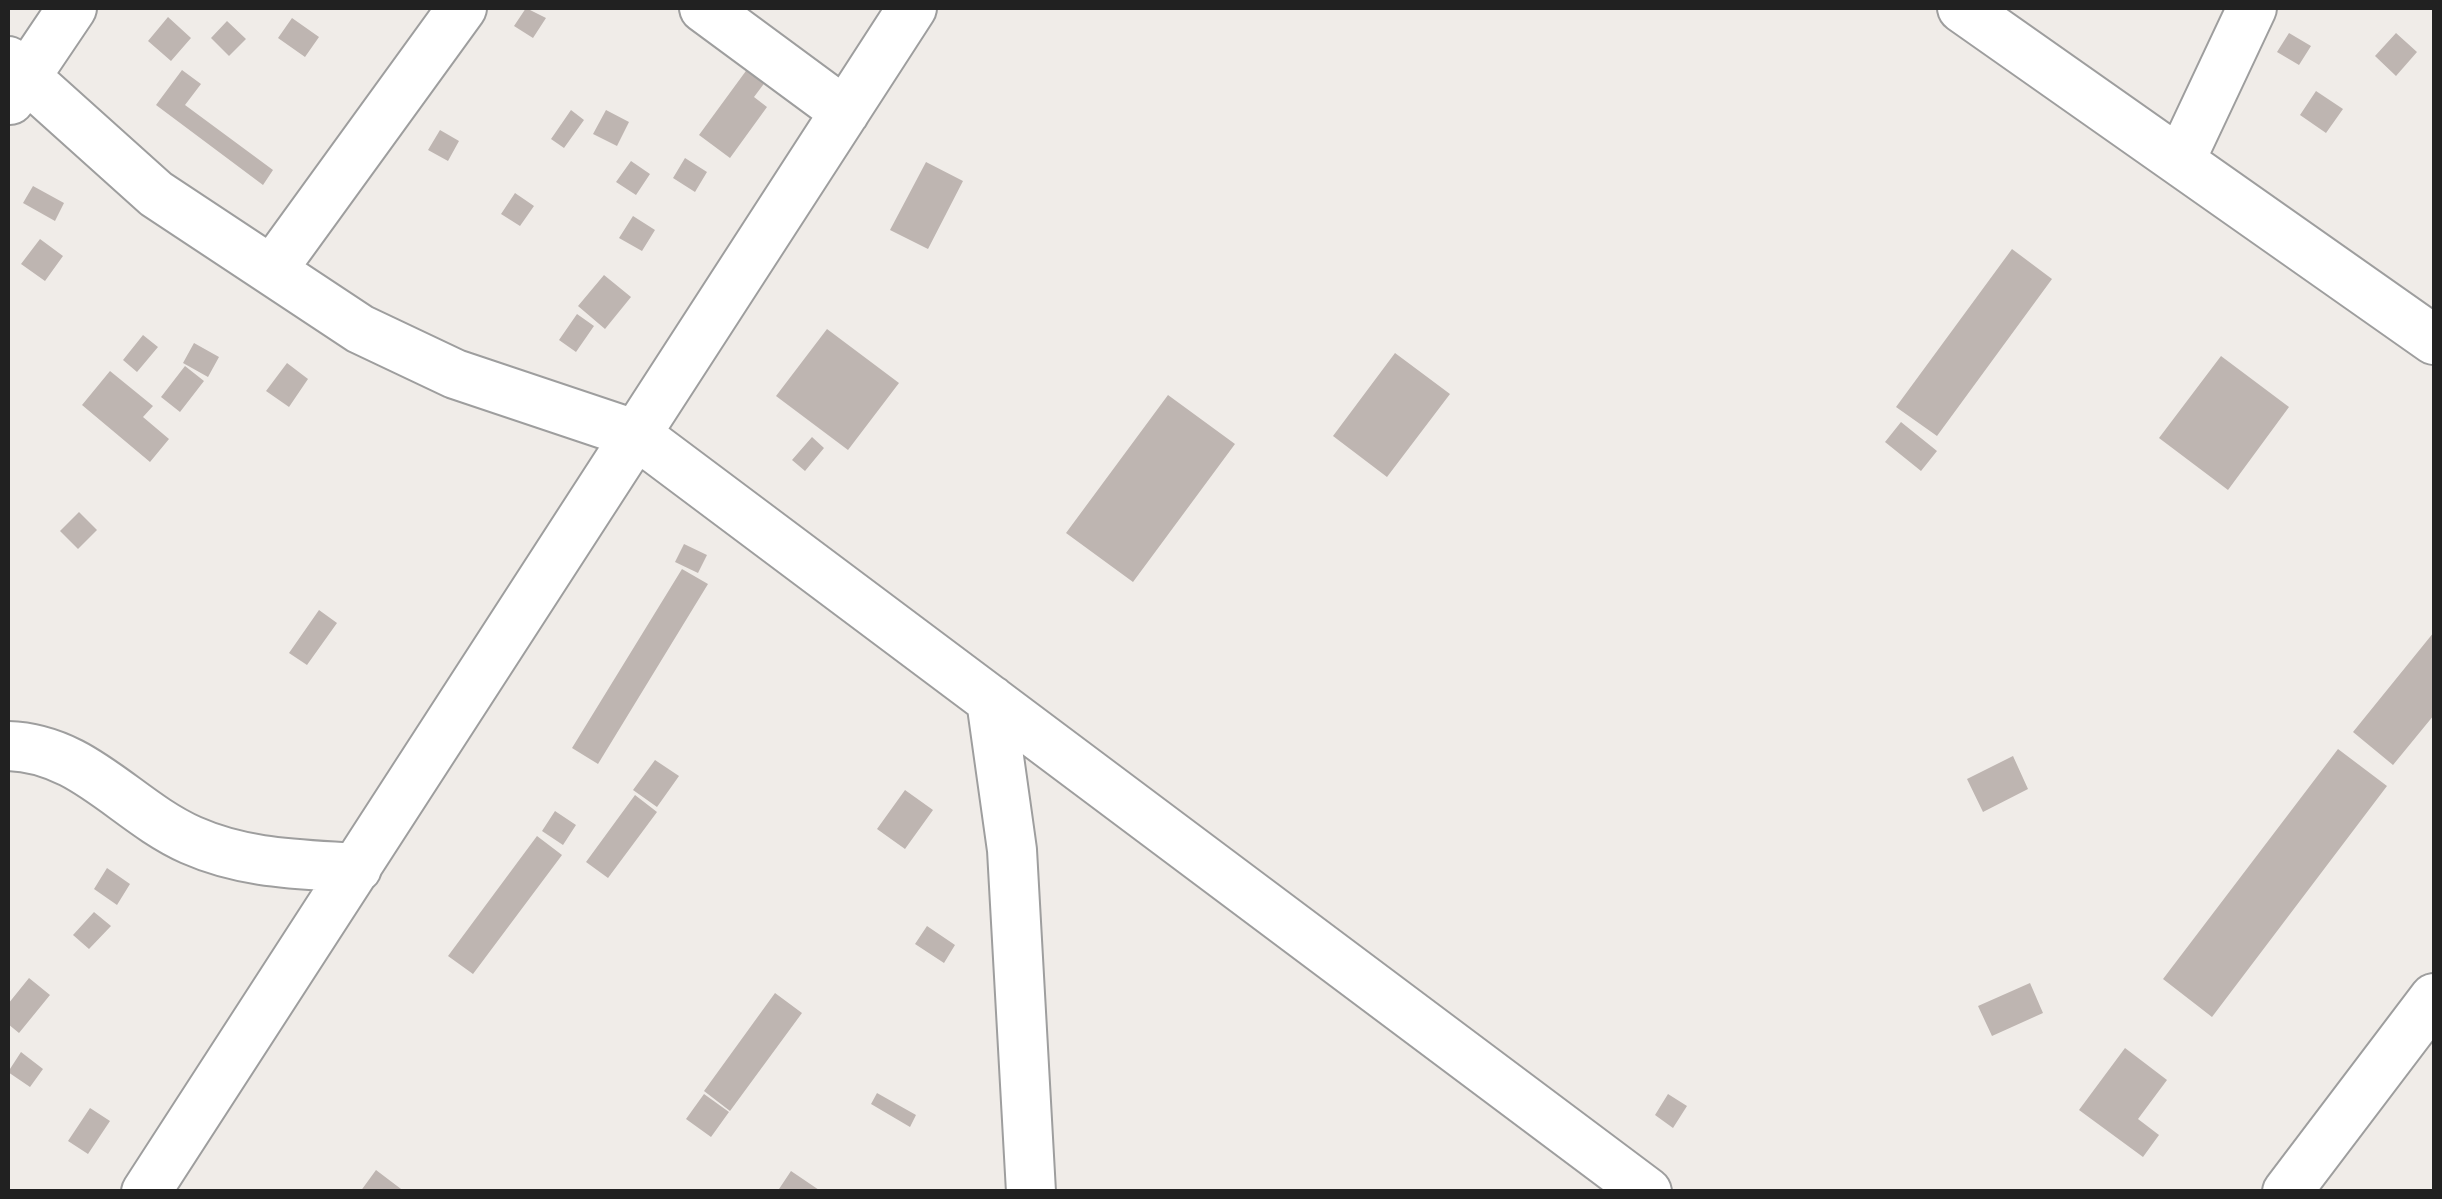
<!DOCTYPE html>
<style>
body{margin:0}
#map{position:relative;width:2442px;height:1199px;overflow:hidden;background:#f0ece8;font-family:Jost,sans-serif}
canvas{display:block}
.frame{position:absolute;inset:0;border:10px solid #212121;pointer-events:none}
</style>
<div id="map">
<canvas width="2442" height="1199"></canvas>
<div class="frame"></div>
</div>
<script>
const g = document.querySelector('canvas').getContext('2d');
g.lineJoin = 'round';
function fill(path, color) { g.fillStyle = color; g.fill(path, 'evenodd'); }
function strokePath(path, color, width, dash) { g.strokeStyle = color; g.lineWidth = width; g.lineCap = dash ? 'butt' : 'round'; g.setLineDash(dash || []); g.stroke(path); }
fill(new Path2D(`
 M 526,8 L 546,18 L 533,38 L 514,26 Z
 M 168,17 L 191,38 L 171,61 L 148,41 Z
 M 292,18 L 319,37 L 305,57 L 278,38 Z
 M 227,21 L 246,39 L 229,56 L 211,38 Z
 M 2289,33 L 2311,46 L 2299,65 L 2277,52 Z
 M 2396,33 L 2417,52 L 2396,76 L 2375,56 Z
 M 751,64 L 769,77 L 754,97 L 767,107 L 730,158 L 699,135 Z
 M 182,70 L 201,84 L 185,105 L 273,170 L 263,185 L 156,105 Z
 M 2316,91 L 2343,109 L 2326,133 L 2300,115 Z
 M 571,110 L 584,120 L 564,148 L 551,139 Z
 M 606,110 L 629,122 L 617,146 L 593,134 Z
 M 440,130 L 459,141 L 448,161 L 428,150 Z
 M 685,158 L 707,172 L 695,192 L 673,178 Z
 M 631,161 L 650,174 L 636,195 L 616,182 Z
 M 926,162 L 963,181 L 928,249 L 890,230 Z
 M 33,186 L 64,203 L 55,221 L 23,203 Z
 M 515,193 L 534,206 L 520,226 L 501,214 Z
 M 633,216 L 655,230 L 642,251 L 619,238 Z
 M 40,239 L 63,256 L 45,281 L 21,264 Z
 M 2012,249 L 2052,279 L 1937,436 L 1896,407 Z
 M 604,275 L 631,297 L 605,329 L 578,306 Z
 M 577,314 L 594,326 L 576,352 L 559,340 Z
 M 827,329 L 899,383 L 848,450 L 776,396 Z
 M 143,335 L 158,347 L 137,372 L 123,360 Z
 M 194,343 L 219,357 L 208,377 L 183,363 Z
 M 1395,353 L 1450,394 L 1387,477 L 1333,436 Z
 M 2221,356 L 2289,407 L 2228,490 L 2159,438 Z
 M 287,363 L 308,379 L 289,407 L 266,391 Z
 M 185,366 L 204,381 L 180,412 L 161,397 Z
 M 110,371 L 153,406 L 143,417 L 169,439 L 150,462 L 82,405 Z
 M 1168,395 L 1235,444 L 1133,582 L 1066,533 Z
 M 1901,422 L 1937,451 L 1921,471 L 1885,442 Z
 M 812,437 L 824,448 L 805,471 L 792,460 Z
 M 79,512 L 97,530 L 78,549 L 60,531 Z
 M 684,544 L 707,555 L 698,573 L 675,562 Z
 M 682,569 L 708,584 L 598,764 L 572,748 Z
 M 319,610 L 337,623 L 307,665 L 289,653 Z
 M 2434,632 L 2434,715 L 2393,765 L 2353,732 Z
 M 2338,749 L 2387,786 L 2212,1017 L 2163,979 Z
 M 2013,756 L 2028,789 L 1983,812 L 1967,779 Z
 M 655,760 L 679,776 L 657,807 L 633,790 Z
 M 905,790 L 933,810 L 905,849 L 877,829 Z
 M 635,795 L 657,812 L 608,878 L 586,862 Z
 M 555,811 L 576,825 L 563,845 L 542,831 Z
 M 537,836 L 562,855 L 473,974 L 448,956 Z
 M 107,868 L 130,884 L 117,905 L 94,889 Z
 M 94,912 L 111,926 L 89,949 L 73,935 Z
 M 927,926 L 955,945 L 944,963 L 915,944 Z
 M 29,978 L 50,995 L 19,1033 L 8,1024 L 8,1004 Z
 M 2030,983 L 2043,1013 L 1992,1036 L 1978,1006 Z
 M 775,993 L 802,1013 L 730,1111 L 704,1091 Z
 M 2125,1048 L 2167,1080 L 2138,1119 L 2159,1135 L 2143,1157 L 2079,1110 Z
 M 21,1052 L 43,1069 L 30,1087 L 8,1072 Z
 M 877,1093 L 916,1115 L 910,1127 L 871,1104 Z
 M 704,1094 L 729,1112 L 711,1137 L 686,1119 Z
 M 1668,1094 L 1687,1106 L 1673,1128 L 1655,1115 Z
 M 90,1108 L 110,1121 L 88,1154 L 68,1141 Z
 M 376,1170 L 405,1192 L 360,1192 Z
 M 791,1171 L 822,1192 L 777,1192 Z`), '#beb5b1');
const minor = new Path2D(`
 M 704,8 L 845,112
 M 1962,8 L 2434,340
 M 8,61 L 156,194 L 360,329 L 455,374 L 637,435 L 1647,1192
 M 10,100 L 72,8
 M 2180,161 L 2252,8
 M 272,270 L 462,8
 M 991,700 L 1012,850 L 1031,1192
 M 8,746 C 84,748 126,811 191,840 C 245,864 299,864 357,868
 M 146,1192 L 912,8
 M 2287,1192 L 2434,998`);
strokePath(minor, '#9e9e9e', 52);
strokePath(minor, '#fff', 48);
</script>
